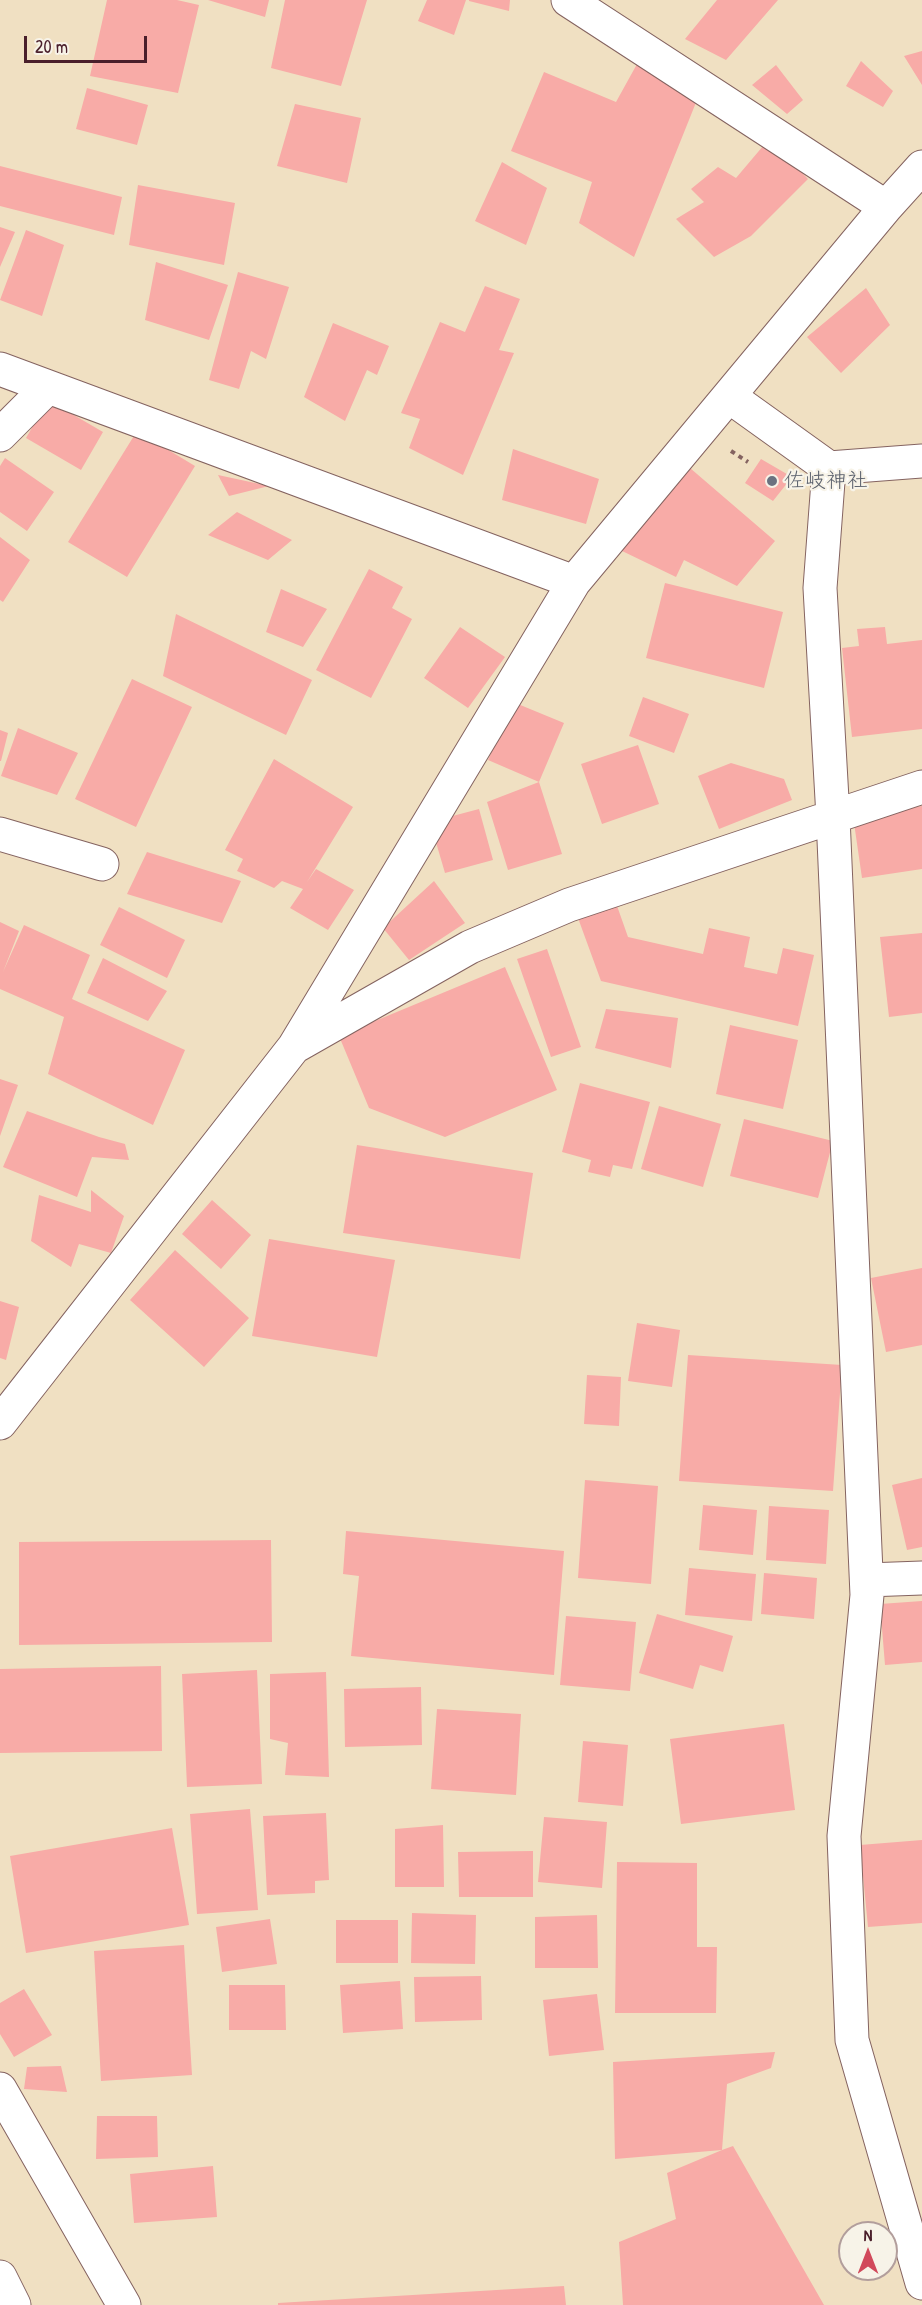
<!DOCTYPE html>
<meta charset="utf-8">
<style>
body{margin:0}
#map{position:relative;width:922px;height:2305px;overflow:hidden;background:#f0e0c2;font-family:"Patrick Hand",sans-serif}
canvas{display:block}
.north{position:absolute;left:838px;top:2221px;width:60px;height:60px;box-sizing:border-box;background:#f7f3e8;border:2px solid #b29e9c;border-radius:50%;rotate:0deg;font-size:16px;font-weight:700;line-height:24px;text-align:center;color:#4a1f2b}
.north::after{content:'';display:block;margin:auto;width:21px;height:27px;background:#d1495b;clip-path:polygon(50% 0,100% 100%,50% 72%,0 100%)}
.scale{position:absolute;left:24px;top:36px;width:123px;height:27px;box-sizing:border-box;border:3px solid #4a1f2b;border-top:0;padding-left:8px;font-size:18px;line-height:21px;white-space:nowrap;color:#4a1f2b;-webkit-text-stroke:4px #f7f3e8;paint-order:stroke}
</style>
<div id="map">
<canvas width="922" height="2305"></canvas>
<div class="north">N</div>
<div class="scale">20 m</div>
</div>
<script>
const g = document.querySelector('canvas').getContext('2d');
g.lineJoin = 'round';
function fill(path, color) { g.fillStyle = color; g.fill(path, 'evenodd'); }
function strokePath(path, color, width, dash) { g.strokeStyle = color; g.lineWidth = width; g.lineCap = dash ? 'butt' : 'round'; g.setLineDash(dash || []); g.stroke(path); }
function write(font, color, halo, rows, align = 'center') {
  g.font = font + ' "Patrick Hand","Klee One",sans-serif'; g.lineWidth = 4.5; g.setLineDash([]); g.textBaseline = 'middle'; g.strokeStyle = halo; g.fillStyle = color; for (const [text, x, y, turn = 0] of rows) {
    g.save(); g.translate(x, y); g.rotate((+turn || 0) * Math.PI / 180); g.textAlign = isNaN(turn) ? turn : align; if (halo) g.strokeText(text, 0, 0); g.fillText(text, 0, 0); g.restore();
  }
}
fill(new Path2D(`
 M 107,0 L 177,0 L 199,5 L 178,93 L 90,76 Z
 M 208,0 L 269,0 L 265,17 Z
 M 285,0 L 367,0 L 341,86 L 271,68 Z
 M 427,0 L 466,0 L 454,35 L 418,21 Z
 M 510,0 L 509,11 L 469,1 L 469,0 Z
 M 717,0 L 778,0 L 726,60 L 685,39 Z
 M 922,51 L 922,85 L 904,56 Z
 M 642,55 L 699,95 L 634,257 L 579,223 L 592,182 L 511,151 L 544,72 L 616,102 Z
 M 861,61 L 893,91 L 883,107 L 846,86 Z
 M 776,65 L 803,100 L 787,114 L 752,85 Z
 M 87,88 L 148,105 L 137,145 L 76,129 Z
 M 295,104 L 361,118 L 347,183 L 277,166 Z
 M 769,139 L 808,179 L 751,236 L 714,257 L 676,219 L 704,202 L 691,189 L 718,167 L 736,178 Z
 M 502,162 L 547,188 L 526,245 L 475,221 Z
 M 0,166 L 122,197 L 114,235 L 0,206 Z
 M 138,185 L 235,203 L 224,265 L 129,245 Z
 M 0,227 L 15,232 L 0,267 Z
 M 26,230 L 64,245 L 42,316 L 0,300 Z
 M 156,262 L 228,285 L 209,340 L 145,320 Z
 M 238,272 L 289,287 L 266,359 L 251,351 L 239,389 L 209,380 Z
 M 485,286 L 520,299 L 499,350 L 514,353 L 463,475 L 409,448 L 420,419 L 401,413 L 440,322 L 465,332 Z
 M 866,288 L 890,325 L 841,373 L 807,337 Z
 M 333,323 L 389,346 L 377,375 L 367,370 L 345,421 L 304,397 Z
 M 48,400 L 103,432 L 81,470 L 26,438 Z
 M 137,431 L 195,466 L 127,577 L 68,542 Z
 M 513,449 L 599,479 L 586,524 L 502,500 Z
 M 5,458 L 54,492 L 27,531 L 0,512 L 0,466 Z
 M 761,459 L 792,477 L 773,501 L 745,483 Z
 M 690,468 L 775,541 L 737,586 L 684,560 L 676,577 L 620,550 Z
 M 218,475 L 269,486 L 229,496 Z
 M 237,512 L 292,540 L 268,560 L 208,535 Z
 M 0,537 L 30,560 L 3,602 L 0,600 Z
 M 369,569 L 403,587 L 392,608 L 412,619 L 371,698 L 316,670 Z
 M 665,583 L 783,612 L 764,688 L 646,658 Z
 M 281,589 L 327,609 L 303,647 L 266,632 Z
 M 176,614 L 312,680 L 286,735 L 163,676 Z
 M 460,627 L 505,657 L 468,708 L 424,678 Z
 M 885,627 L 887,644 L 922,640 L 922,729 L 852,737 L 842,648 L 859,646 L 857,629 Z
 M 132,679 L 192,707 L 136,827 L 75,799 Z
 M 643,697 L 689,714 L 674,753 L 629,736 Z
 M 513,702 L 564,723 L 539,782 L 488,760 Z
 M 18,728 L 78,753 L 57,795 L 1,776 Z
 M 0,730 L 8,733 L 1,761 L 0,761 Z
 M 638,745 L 659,804 L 602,824 L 581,764 Z
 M 274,759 L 353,807 L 307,882 L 316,869 L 354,890 L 328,930 L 290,908 L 303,889 L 282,881 L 274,888 L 237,871 L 243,859 L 225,850 Z
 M 731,763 L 784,779 L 792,800 L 719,829 L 698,776 Z
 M 539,782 L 562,854 L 508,870 L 487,802 Z
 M 922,806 L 922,869 L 862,878 L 853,816 Z
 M 479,809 L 493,860 L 445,873 L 430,822 Z
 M 147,852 L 241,881 L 222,923 L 127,894 Z
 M 434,881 L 465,923 L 409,960 L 383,928 Z
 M 616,903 L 628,937 L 703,954 L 709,928 L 750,937 L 744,967 L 777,974 L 783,948 L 814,955 L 798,1026 L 601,981 L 578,918 Z
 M 119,907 L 185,940 L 167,978 L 100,945 Z
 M 0,922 L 19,931 L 3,972 L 24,925 L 90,955 L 72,999 L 185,1050 L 153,1125 L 48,1074 L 64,1017 L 0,989 Z
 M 922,933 L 922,1013 L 889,1017 L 880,937 Z
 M 547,949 L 581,1047 L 551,1057 L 517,959 Z
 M 103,958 L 167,991 L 148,1021 L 87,993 Z
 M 505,967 L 557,1090 L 445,1137 L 369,1108 L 339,1036 Z
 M 606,1009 L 678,1018 L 671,1068 L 595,1048 Z
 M 730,1025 L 798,1040 L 783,1109 L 716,1094 Z
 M 0,1079 L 18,1085 L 0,1136 Z
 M 580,1083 L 650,1102 L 632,1169 L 613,1165 L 610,1177 L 588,1172 L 591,1160 L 562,1152 Z
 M 659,1106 L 721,1124 L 703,1187 L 641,1169 Z
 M 27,1111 L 99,1137 L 125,1144 L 129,1160 L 92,1157 L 77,1197 L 3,1167 Z
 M 744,1119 L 833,1141 L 818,1198 L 730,1176 Z
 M 357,1145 L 533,1173 L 520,1259 L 343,1233 Z
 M 91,1190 L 124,1216 L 111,1253 L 79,1244 L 71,1267 L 31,1241 L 39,1195 L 91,1212 Z
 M 212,1200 L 251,1235 L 221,1269 L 182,1234 Z
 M 269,1239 L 395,1260 L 377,1357 L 252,1336 Z
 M 175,1250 L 249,1318 L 204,1367 L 130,1300 Z
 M 922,1268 L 922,1345 L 886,1352 L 871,1278 Z
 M 0,1301 L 19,1307 L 6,1360 L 0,1358 Z
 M 637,1323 L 680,1330 L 672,1387 L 628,1381 Z
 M 688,1355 L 842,1365 L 833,1491 L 679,1481 Z
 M 587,1375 L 621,1377 L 619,1426 L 584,1424 Z
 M 922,1478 L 922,1547 L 907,1550 L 892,1485 Z
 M 585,1480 L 658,1486 L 651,1584 L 578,1578 Z
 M 703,1505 L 757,1510 L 753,1555 L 699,1550 Z
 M 769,1506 L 829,1510 L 826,1564 L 766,1560 Z
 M 346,1531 L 564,1551 L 554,1675 L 351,1656 L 359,1576 L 343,1574 Z
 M 271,1540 L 272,1642 L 19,1645 L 19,1542 Z
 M 689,1568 L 756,1574 L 752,1621 L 685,1615 Z
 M 764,1573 L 817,1578 L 814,1619 L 761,1614 Z
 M 922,1601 L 922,1662 L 885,1665 L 880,1604 Z
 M 657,1614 L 733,1636 L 723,1672 L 700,1665 L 693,1689 L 639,1673 Z
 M 566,1616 L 636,1622 L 630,1691 L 560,1685 Z
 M 161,1666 L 162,1751 L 0,1753 L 0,1669 Z
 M 257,1670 L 262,1784 L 187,1787 L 182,1674 Z
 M 326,1672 L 329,1777 L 285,1775 L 288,1743 L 270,1739 L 270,1674 Z
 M 421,1687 L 422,1745 L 345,1747 L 344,1689 Z
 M 437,1709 L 521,1714 L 516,1795 L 431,1789 Z
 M 784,1724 L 795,1810 L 681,1824 L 670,1739 Z
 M 583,1741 L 628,1745 L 623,1806 L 578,1802 Z
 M 250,1809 L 258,1910 L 197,1914 L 190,1814 Z
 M 326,1813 L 329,1880 L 315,1881 L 315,1893 L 267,1895 L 263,1816 Z
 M 544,1817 L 607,1822 L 602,1888 L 538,1882 Z
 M 443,1825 L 444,1887 L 395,1887 L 395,1829 Z
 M 172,1828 L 189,1925 L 26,1953 L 10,1856 Z
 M 922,1840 L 922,1923 L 868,1927 L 860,1845 Z
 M 533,1851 L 533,1897 L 459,1897 L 458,1852 Z
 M 617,1862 L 697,1863 L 697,1947 L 717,1947 L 716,2013 L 615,2013 Z
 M 412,1913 L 476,1915 L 475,1964 L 411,1963 Z
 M 597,1915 L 598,1968 L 535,1968 L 535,1917 Z
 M 270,1919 L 277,1964 L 222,1972 L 216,1927 Z
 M 336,1920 L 398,1920 L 398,1963 L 336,1963 Z
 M 184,1945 L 192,2075 L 101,2081 L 94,1951 Z
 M 481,1976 L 482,2020 L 415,2022 L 414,1977 Z
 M 400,1981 L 403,2029 L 343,2033 L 340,1985 Z
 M 229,1985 L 285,1985 L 286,2030 L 229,2030 Z
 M 24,1989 L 52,2035 L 14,2057 L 0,2034 L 0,2003 Z
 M 597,1994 L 604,2050 L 549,2056 L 543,2000 Z
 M 775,2052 L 771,2068 L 727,2084 L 722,2150 L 733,2146 L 824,2305 L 623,2305 L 619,2242 L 676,2219 L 667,2173 L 722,2150 L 615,2159 L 613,2062 Z
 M 61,2066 L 67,2092 L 24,2089 L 27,2067 Z
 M 97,2116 L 157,2116 L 158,2157 L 96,2159 Z
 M 213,2166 L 217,2217 L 134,2223 L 130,2174 Z
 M 564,2286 L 566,2305 L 278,2305 L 278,2303 Z`), '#f8aba7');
const minor = new Path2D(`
 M 568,0 L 886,207
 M 0,369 L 574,582
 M 730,397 L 829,468 L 922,461
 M 0,435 L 48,387
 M 829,468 L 820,588 L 833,817 L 867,1595 L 844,1836 L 852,2040 L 922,2283
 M 0,834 L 102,864
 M 296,1046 L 470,947 L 569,905 L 922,787
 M 0,1423 L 294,1047 L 574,582 L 886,207 L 922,167
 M 867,1580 L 922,1578
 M 0,2089 L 124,2305`);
const highway = new Path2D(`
 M 0,2277 L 14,2305`);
strokePath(minor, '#846360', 35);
strokePath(highway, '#846360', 35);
strokePath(new Path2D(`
 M 731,451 L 748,462`), '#846360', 4, [4.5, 4.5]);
strokePath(minor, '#fff', 33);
strokePath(highway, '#fff', 33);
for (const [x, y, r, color] of [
 [772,481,6,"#6b7280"]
]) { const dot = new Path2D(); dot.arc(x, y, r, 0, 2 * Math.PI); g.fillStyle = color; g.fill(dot); strokePath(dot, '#f7f3e8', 2); }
write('21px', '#5b616d', '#f7f3e8', [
 ["佐岐神社",784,481]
], 'left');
</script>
